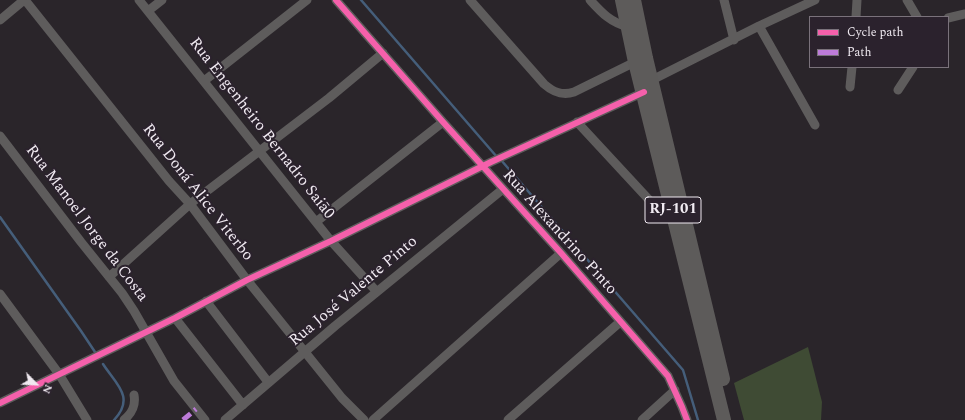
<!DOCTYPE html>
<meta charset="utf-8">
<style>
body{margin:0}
#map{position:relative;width:965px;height:420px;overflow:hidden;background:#2a252a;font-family:Spectral,serif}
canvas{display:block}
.legend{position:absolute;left:809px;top:16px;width:140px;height:52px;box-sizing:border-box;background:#2b222d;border:1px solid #7a727b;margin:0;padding:5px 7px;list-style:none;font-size:12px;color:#f0eaf1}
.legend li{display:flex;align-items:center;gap:8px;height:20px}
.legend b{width:20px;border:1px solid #7a727b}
.north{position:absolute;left:16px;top:364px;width:40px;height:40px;-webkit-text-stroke:3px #2b222d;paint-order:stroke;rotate:114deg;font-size:11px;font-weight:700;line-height:16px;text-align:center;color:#f0eaf1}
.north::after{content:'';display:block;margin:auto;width:14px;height:18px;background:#f0eaf1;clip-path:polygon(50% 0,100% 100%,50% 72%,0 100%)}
</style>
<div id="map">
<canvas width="965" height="420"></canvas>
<ul class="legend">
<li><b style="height:5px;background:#f560ab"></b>Cycle path</li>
<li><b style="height:5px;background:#bd7bd9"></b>Path</li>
</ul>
<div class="north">N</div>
</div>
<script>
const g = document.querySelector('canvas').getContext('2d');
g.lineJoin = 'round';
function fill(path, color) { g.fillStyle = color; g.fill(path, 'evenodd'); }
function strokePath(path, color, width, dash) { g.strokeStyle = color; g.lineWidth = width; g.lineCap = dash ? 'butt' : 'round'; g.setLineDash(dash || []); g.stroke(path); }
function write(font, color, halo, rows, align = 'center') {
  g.font = font + ' Spectral,serif'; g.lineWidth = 4; g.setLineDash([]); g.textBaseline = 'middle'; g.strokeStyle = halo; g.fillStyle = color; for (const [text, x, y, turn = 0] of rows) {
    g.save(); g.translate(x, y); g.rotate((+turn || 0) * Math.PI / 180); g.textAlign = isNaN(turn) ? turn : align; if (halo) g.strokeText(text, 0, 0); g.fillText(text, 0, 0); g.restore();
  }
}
fill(new Path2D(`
 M 808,347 L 822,402 L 821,420 L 744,420 L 734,383 Z`), '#3f4b34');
strokePath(new Path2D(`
 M 361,0 L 497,157
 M 501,160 L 683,370 L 698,420
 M 0,217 L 81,331 L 95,352
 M 103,364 C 115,383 136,397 114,420`), '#455e7a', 2.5);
strokePath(new Path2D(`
 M 25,0 L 169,181 L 190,204 L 247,280 L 342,398 L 364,420
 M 139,0 L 331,241 L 377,292
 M 336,0 L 443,122 L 561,253 L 668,376 L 682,407 L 687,420
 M 470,0 L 544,84 C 553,92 562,96 574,92 L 635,62
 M 590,0 C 602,13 610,22 628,27
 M 724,0 L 734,40
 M 907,0 L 917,17
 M 148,11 L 162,0
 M 856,17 L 857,0
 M 948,18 L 965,14
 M 0,20 L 24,0
 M 759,26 L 815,125
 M 652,80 L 759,26 L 815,0
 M 204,81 L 307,0
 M 850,87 L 852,67
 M 898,90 L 913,67
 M 577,122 L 652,203 L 659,207 L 672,209
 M 0,136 L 81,242 L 122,293 L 134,311 L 174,381 L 205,420
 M 316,222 L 443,122
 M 109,277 L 190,204 L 329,98 L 383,53
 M 0,294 L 59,374 L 87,420
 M 206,301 L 268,382
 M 175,318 L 243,405
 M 0,403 L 175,318 L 247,280 L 331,241 L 491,162 L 644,92
 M 124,420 C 132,413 136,406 134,395
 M 225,420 L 335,326 L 503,189
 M 373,420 L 561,253
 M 508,420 L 620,322
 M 642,420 L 675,390`), '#5e5c5c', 9);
strokePath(new Path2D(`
 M 622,0 L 635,62 L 724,420
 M 634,0 L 646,58 L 723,379`), '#5d5b5a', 14);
strokePath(new Path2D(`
 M 183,420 L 196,409`), '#bd7bd9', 5, [10, 5]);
strokePath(new Path2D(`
 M 336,0 L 443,122 L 561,253 L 668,376 L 682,407 L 687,420
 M 0,403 L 175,318 L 247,280 L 331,241 L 491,162 L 644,92`), '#f560ab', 6);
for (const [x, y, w] of [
 [673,210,56]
]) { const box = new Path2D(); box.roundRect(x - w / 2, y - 13, w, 26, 3); g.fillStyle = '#2b222d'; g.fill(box); strokePath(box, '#f0eaf1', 1); }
write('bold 15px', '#f0eaf1', null, [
 ["RJ-101",673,210]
]);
write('16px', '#f0eaf1', '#2b222d', [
 ["Rua Engenheiro Bernadro Saiā0",261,129,52],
 ["Rua Doná Alice Viterbo",197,193,52],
 ["Rua Manoel Jorge da Costa",86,224,53],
 ["Rua Alexandrino Pinto",559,233,48],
 ["Rua José Valente Pinto",354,292,-40]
]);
</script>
